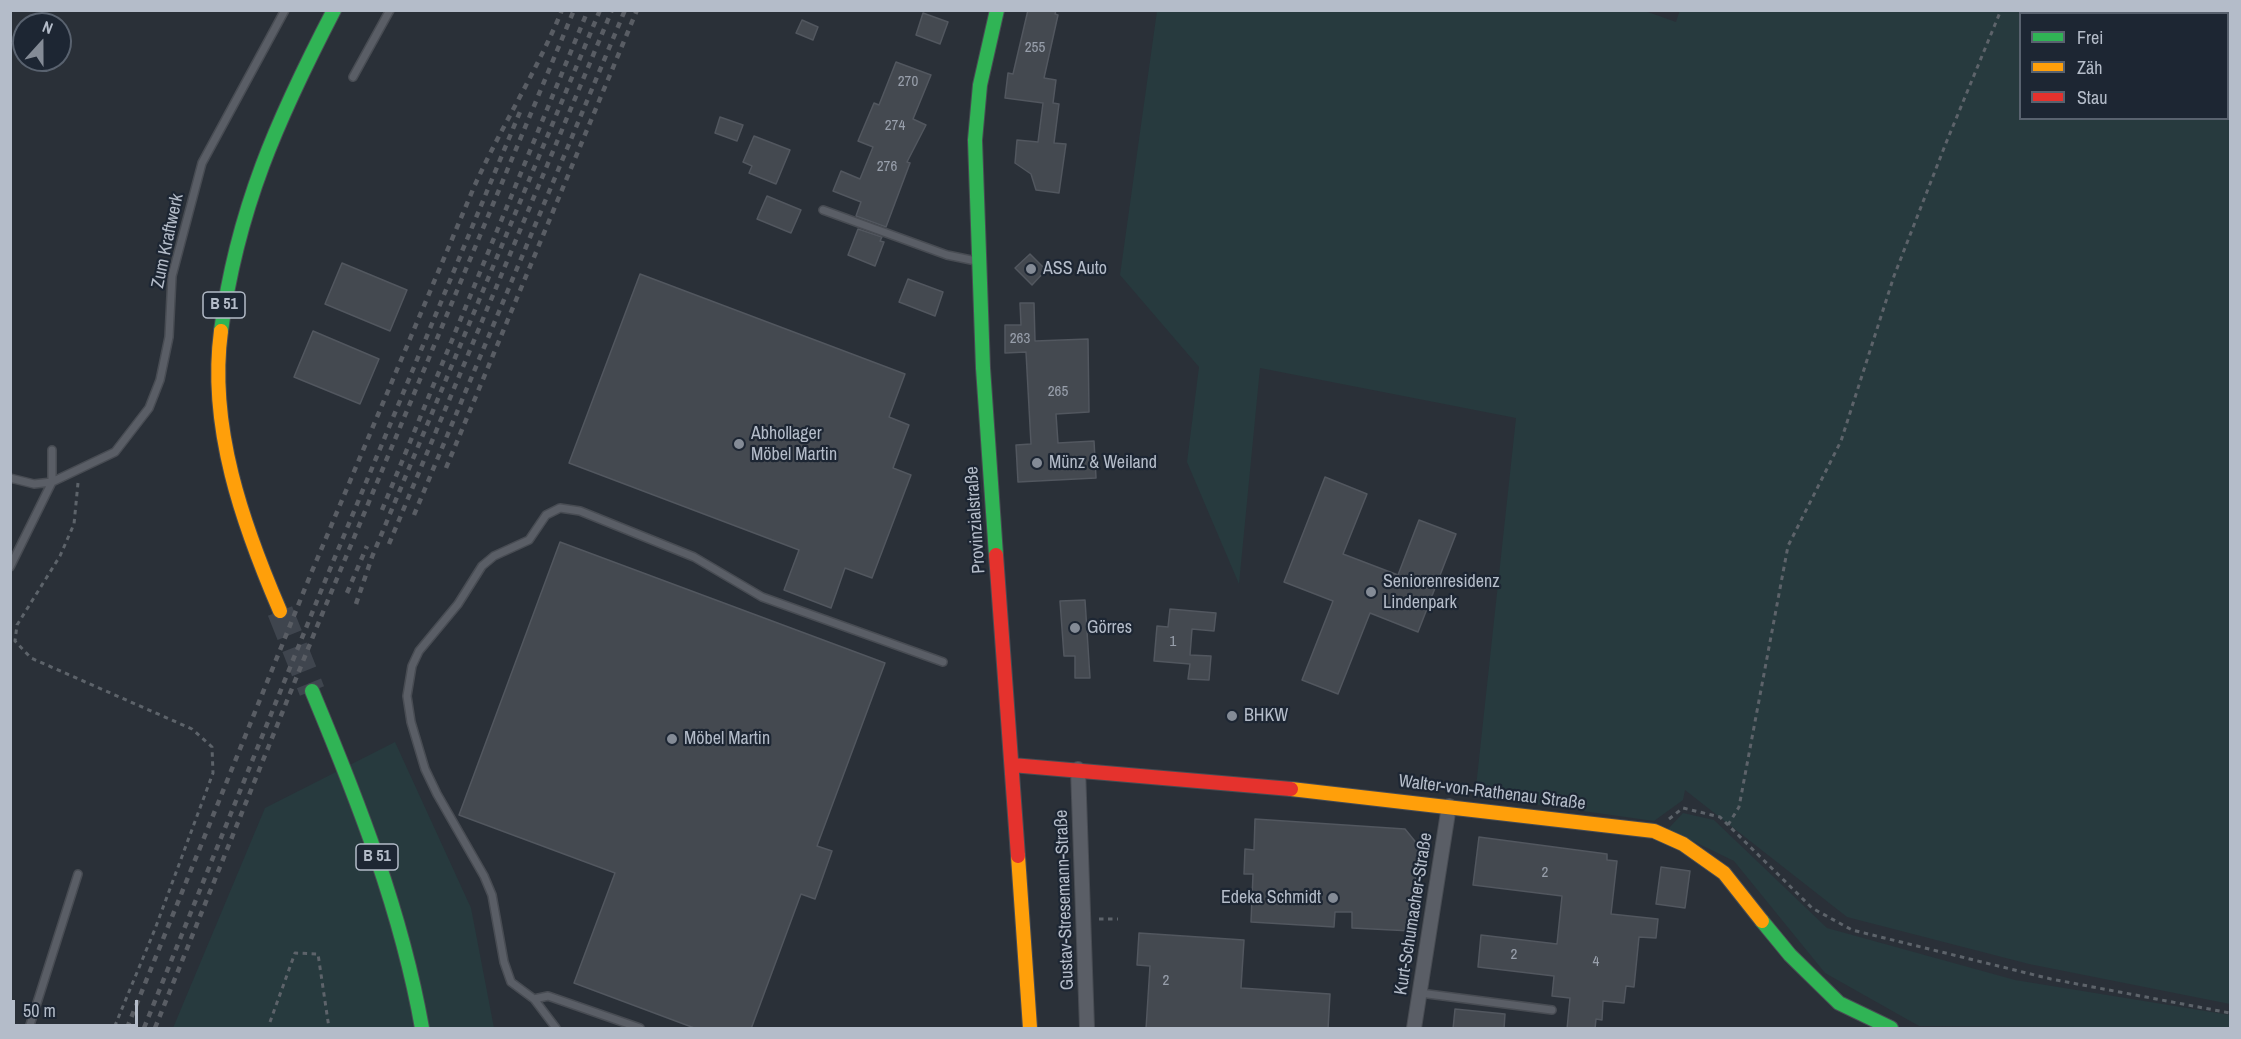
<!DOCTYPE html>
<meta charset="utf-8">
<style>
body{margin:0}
#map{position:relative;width:2241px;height:1039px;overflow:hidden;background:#2a3038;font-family:"Archivo Narrow",sans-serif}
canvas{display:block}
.frame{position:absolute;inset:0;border:12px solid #b4bcc9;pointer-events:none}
.legend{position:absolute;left:2019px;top:12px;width:210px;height:108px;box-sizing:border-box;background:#1d2633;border:2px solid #59626f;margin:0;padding:8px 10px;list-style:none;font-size:18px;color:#b4bcc9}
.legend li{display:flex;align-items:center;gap:12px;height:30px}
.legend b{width:30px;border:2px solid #59626f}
.north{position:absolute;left:12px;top:12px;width:60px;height:60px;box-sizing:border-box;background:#1d2633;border:2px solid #59626f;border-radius:50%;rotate:21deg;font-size:16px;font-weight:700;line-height:24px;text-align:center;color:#b4bcc9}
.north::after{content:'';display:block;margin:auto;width:21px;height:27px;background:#848b96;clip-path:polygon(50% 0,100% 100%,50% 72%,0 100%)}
.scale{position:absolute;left:12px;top:1000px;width:126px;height:27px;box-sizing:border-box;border:3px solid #b4bcc9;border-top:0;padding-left:8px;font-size:18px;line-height:21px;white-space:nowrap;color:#b4bcc9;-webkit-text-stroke:4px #1d2633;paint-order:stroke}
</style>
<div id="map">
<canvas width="2241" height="1039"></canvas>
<div class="frame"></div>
<ul class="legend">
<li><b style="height:8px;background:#30b455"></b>Frei</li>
<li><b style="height:8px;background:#ff9f0a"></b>Zäh</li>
<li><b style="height:8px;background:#e5322d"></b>Stau</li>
</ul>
<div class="north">N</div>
<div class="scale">50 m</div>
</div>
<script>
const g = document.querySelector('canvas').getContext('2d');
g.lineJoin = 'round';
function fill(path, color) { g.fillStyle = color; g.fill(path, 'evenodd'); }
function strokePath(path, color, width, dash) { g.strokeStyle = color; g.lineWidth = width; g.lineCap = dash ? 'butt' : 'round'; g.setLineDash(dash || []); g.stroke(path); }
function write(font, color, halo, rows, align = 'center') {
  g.font = font + ' "Archivo Narrow",sans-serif'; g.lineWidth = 4.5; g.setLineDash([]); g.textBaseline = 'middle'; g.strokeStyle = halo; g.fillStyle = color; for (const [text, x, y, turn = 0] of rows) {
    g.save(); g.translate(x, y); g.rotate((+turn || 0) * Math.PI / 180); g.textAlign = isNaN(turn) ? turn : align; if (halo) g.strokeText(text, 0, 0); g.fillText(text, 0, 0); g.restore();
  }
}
fill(new Path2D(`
 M 1645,11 L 1676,22 L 1680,10 L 2230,11 L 2230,1004 L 2029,964 L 1847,917 L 1685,790 L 1683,800 L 1654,821 L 1475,796 L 1516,418 L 1260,368 L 1239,584 L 1187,462 L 1199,367 L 1120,275 L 1157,11 ZM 2020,14 L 2228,14 L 2228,118 L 2020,118 Z
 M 395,742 L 471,908 L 494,1028 L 173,1028 L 265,808 Z
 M 1683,813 L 1714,820 L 1827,928 L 2015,980 L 2230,1015 L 2230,1028 L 1919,1026 L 1825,973 L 1734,861 L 1668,829 Z`), '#273a3e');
const building = new Path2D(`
 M 1028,10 L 1056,10 L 1055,14 L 1058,15 L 1044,78 L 1056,80 L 1053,103 L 1059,104 L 1054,143 L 1066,144 L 1059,193 L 1036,190 L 1031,174 L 1015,163 L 1017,140 L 1038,142 L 1043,103 L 1005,98 L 1008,73 L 1013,74 Z
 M 923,13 L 948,22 L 940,44 L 916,35 Z
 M 802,20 L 818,27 L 813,40 L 796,33 Z
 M 896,62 L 931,75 L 913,119 L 926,125 L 907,162 L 910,163 L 886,227 L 856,216 L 861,202 L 833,191 L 841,171 L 860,179 L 873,147 L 858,141 L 874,103 L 879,105 Z
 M 720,117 L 743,125 L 737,141 L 715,133 Z
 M 754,136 L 790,150 L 776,184 L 749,173 L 752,166 L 743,162 Z
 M 767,196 L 801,210 L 791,233 L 757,219 Z
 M 858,229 L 882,237 L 880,241 L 884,242 L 875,266 L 848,255 Z
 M 1030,254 L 1046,270 L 1032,285 L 1015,268 Z
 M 342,263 L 407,290 L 390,331 L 325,304 Z
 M 640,274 L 905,374 L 889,417 L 909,425 L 893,468 L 911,475 L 872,578 L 845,568 L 831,608 L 784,590 L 799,550 L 569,463 Z
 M 908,279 L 943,292 L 935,316 L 899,302 Z
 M 1020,303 L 1034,303 L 1035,341 L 1088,339 L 1089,412 L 1056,414 L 1058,443 L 1094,441 L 1096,478 L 1018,482 L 1016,445 L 1031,444 L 1026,352 L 1005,353 L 1005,325 L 1021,325 Z
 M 313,331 L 379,359 L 360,404 L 294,377 Z
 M 1325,477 L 1367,494 L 1343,554 L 1398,575 L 1419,520 L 1456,534 L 1418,632 L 1370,613 L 1338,694 L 1302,680 L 1333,601 L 1284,582 Z
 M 560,542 L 885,663 L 817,846 L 832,851 L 815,899 L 801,894 L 751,1029 L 697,1029 L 574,983 L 615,873 L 459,815 Z
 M 1085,600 L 1090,678 L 1075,678 L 1075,656 L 1064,656 L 1060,601 Z
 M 1170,609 L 1216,613 L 1214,631 L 1192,629 L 1190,655 L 1211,656 L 1209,680 L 1188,679 L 1190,664 L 1154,661 L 1157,626 L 1168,627 Z
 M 1255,819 L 1405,829 L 1418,845 L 1412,931 L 1352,928 L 1352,912 L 1335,912 L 1334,927 L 1251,922 L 1253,874 L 1244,874 L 1245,849 L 1254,850 Z
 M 1479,837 L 1607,854 L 1607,860 L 1617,861 L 1611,914 L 1658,919 L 1656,938 L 1639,937 L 1634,987 L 1626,986 L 1624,1003 L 1603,1001 L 1602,1020 L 1596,1019 L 1595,1029 L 1567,1029 L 1570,998 L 1552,996 L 1554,976 L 1478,967 L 1481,935 L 1557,944 L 1562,896 L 1473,885 Z
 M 1661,867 L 1690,871 L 1685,908 L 1656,904 Z
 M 1139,933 L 1244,940 L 1241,988 L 1330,994 L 1328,1029 L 1146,1029 L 1150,966 L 1137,965 Z
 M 1455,1009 L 1505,1014 L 1504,1029 L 1453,1029 Z`);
fill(building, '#444950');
strokePath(building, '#52575f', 1.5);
strokePath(new Path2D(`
 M 280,611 L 312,691`), '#3f454e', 26, [26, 13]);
const lane = new Path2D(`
 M 353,77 L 390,10
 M 823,210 L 947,255 L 976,261
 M 10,478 L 34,484 L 52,482 L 115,452 L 149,408 L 160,380 L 169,337 L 172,276 L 202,163 L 285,10
 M 10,567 L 52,482 L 52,450
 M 1420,993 L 1552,1010
 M 534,999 L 548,996 L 640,1028
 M 29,1028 L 78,874
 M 556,1028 L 534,999 L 511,982 L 504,962 L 492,895 L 484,876 L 437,794 L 425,769 L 411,722 L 407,696 L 412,666 L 419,651 L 458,604 L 482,566 L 494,556 L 529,540 L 546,515 L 560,508 L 580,511 L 694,557 L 762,597 L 943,662`);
const street = new Path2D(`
 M 1078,769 L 1087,1028
 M 1414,1028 L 1449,806`);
const fast = new Path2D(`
 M 221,331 C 237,209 278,118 334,10
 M 996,555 L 983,368 L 975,140 L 980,85 L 997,10
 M 312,691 C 358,801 401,910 422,1028
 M 1762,921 L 1790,955 L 1839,1003 L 1891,1028`);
const slow = new Path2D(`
 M 221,331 C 208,427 243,525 280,611
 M 1291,789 L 1654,831 L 1683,844 L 1724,873 L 1762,921
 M 1018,856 L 1030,1028`);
const jam = new Path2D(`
 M 996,555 L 1018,856
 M 1012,765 L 1291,789`);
strokePath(lane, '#484c53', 10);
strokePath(street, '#484c53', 16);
strokePath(fast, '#484c53', 16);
strokePath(slow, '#484c53', 16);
strokePath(jam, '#484c53', 16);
strokePath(new Path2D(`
 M 78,483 L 74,524 L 60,556 L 17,625 L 15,641 L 31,658 L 192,729 L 212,747 L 213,773 L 155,929 L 114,1028
 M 1669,819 L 1683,808 L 1720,817 L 1812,908 L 1852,930 L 2051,979 L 2230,1013
 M 1728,825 L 1739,807 L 1788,546 L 1841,441 L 1894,276 L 1946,143 L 2001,10
 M 1099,919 L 1118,919
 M 270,1022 L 295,953 L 318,954 L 329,1028`), '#5d636a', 3, [4.5, 4.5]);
strokePath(lane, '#5a5e66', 7);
strokePath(street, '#5a5e66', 14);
strokePath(fast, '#30b455', 14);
strokePath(slow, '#ff9f0a', 14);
strokePath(jam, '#e5322d', 14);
strokePath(new Path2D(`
 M 446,468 L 637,10
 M 382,510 L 588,10
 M 414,515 L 625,10
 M 389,544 L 612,10
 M 347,593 L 367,546
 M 356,604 L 372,557 L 600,10
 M 127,1028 L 310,576 L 474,187 C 501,127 537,71 562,10
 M 144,1028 L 323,586 L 522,107
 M 155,1028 L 318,624 L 574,10`), '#595d64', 4.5, [6, 6]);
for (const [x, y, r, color] of [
 [1031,269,6,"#848b96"],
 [739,444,6,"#848b96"],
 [1037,463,6,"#848b96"],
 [1371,592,6,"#848b96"],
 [1075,628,6,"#848b96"],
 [1232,716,6,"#848b96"],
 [672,739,6,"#848b96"],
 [1333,898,6,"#848b96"]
]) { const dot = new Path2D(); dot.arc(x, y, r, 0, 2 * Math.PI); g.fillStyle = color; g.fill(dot); strokePath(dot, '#1d2633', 2); }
write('15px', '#989fab', null, [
 ["255",1035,48],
 ["270",908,82],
 ["274",895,126],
 ["276",887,167],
 ["263",1020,339],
 ["265",1058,392],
 ["1",1173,642],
 ["2",1545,873],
 ["2",1514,955],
 ["4",1596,962],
 ["2",1166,981]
]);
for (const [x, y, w] of [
 [224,305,42],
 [377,857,42]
]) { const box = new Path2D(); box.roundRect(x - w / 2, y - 13, w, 26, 4.5); g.fillStyle = '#1d2633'; g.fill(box); strokePath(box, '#b4bcc9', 1.5); }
write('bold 16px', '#b4bcc9', null, [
 ["B 51",224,305],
 ["B 51",377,857]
]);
write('18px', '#b4bcc9', '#1d2633', [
 ["Zum Kraftwerk",168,241,-78],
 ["Provinzialstraße",976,520,-94],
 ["Walter-von-Rathenau Straße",1492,793,7],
 ["Gustav-Stresemann-Straße",1065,900,-92],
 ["Kurt-Schumacher-Straße",1414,914,-81]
]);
write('18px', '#b4bcc9', '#1d2633', [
 ["ASS Auto",1043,269],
 ["Abhollager",751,434],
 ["Möbel Martin",751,455],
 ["Münz & Weiland",1049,463],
 ["Seniorenresidenz",1383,582],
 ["Lindenpark",1383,603],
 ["Görres",1087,628],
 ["BHKW",1244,716],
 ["Möbel Martin",684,739],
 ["Edeka Schmidt",1321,898,"right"]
], 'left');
</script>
